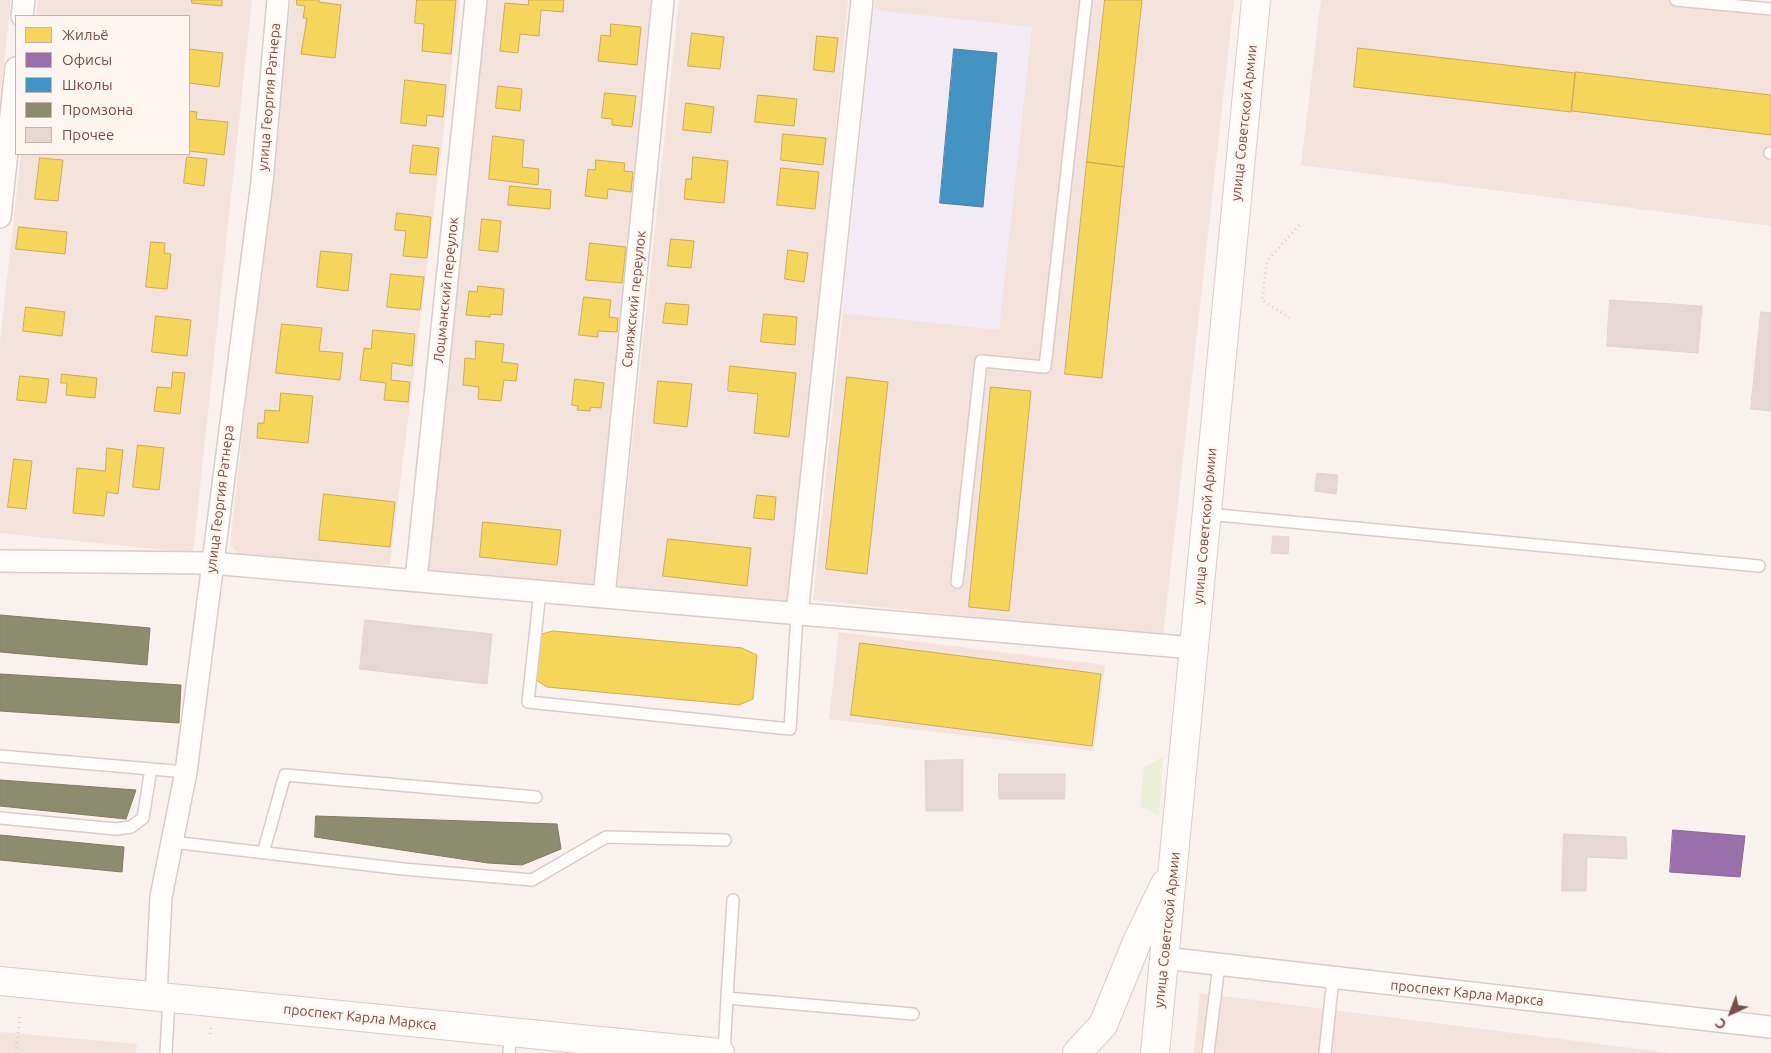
<!DOCTYPE html>
<meta charset="utf-8">
<style>
body{margin:0}
#map{position:relative;width:1771px;height:1053px;overflow:hidden;background:#f9f1ee;font-family:Ubuntu,sans-serif}
canvas{display:block}
.legend{position:absolute;left:15px;top:15px;width:175px;height:140px;box-sizing:border-box;background:#fff6f1;border:1px solid #cbb2ae;margin:0;padding:6px 9px;list-style:none;font-size:15px;color:#7c4d49}
.legend li{display:flex;align-items:center;gap:10px;height:25px}
.legend b{width:25px;border:1px solid #cbb2ae}
.north{position:absolute;left:1706px;top:988px;width:50px;height:50px;-webkit-text-stroke:4px #fff6f1;paint-order:stroke;rotate:223deg;font-size:14px;font-weight:700;line-height:20px;text-align:center;color:#7c4d49}
.north::after{content:'';display:block;margin:auto;width:18px;height:22px;background:#7c4d49;clip-path:polygon(50% 0,100% 100%,50% 72%,0 100%)}
</style>
<div id="map">
<canvas width="1771" height="1053"></canvas>
<ul class="legend">
<li><b style="height:14px;background:#f6d55c"></b>Жильё</li>
<li><b style="height:14px;background:#9970ab"></b>Офисы</li>
<li><b style="height:14px;background:#4393c3"></b>Школы</li>
<li><b style="height:14px;background:#8c8c6e"></b>Промзона</li>
<li><b style="height:14px;background:#e6d7d5"></b>Прочее</li>
</ul>
<div class="north">С</div>
</div>
<script>
const g = document.querySelector('canvas').getContext('2d');
g.lineJoin = 'round';
function fill(path, color) { g.fillStyle = color; g.fill(path, 'evenodd'); }
function strokePath(path, color, width, dash) { g.strokeStyle = color; g.lineWidth = width; g.lineCap = dash ? 'butt' : 'round'; g.setLineDash(dash || []); g.stroke(path); }
function write(font, color, halo, rows, align = 'center') {
  g.font = font + ' Ubuntu,sans-serif'; g.lineWidth = 5; g.setLineDash([]); g.textBaseline = 'middle'; g.strokeStyle = halo; g.fillStyle = color; for (const [text, x, y, turn = 0] of rows) {
    g.save(); g.translate(x, y); g.rotate((+turn || 0) * Math.PI / 180); g.textAlign = isNaN(turn) ? turn : align; if (halo) g.strokeText(text, 0, 0); g.fillText(text, 0, 0); g.restore();
  }
}
fill(new Path2D(`
 M 0,0 L 11,0 L 0,97 Z
 M 38,0 L 252,0 L 193,553 L 0,533 L 0,342 L 21,154 L 189,154 L 189,16 L 36,16 Z
 M 291,0 L 460,0 L 390,565 L 246,561 L 230,545 Z
 M 488,0 L 654,0 L 595,586 L 424,571 Z
 M 679,0 L 848,0 L 791,606 L 617,589 Z
 M 875,0 L 1234,0 L 1163,637 L 813,600 Z
 M 1321,0 L 1736,0 L 1771,4 L 1771,226 L 1301,165 Z
 M 839,632 L 1105,665 L 1094,751 L 829,719 Z
 M 1200,993 L 1670,1053 L 1194,1053 Z
 M 0,1032 L 137,1044 L 136,1053 L 0,1053 Z`), '#f4e3dc');
fill(new Path2D(`
 M 874,10 L 1032,27 L 999,330 L 842,313 Z`), '#f2eaf5');
fill(new Path2D(`
 M 1163,757 L 1159,815 L 1140,806 L 1144,767 Z`), '#ecefd7');
const homes = new Path2D(`
 M 192,0 L 222,0 L 222,6 L 192,3 Z
 M 297,0 L 319,0 L 319,2 L 341,5 L 335,58 L 301,54 L 307,18 L 303,18 L 305,6 L 297,5 Z
 M 417,0 L 456,0 L 451,54 L 422,51 L 424,24 L 415,23 Z
 M 529,0 L 564,0 L 563,12 L 541,10 L 539,36 L 520,34 L 518,53 L 500,51 L 505,3 L 528,5 Z
 M 1105,0 L 1142,0 L 1124,167 L 1087,162 Z
 M 611,24 L 641,27 L 637,65 L 598,61 L 601,35 L 610,36 Z
 M 692,33 L 724,37 L 720,69 L 688,66 Z
 M 817,36 L 838,38 L 834,72 L 814,70 Z
 M 1358,48 L 1575,73 L 1571,112 L 1354,87 Z
 M 189,49 L 223,53 L 219,87 L 189,83 Z
 M 1576,72 L 1771,95 L 1771,135 L 1572,111 Z
 M 405,80 L 446,85 L 443,117 L 427,115 L 426,126 L 401,123 Z
 M 498,86 L 522,89 L 520,111 L 496,108 Z
 M 605,93 L 636,96 L 632,127 L 612,125 L 612,119 L 602,118 Z
 M 758,95 L 797,99 L 794,126 L 755,122 Z
 M 686,103 L 714,107 L 711,133 L 683,130 Z
 M 189,111 L 197,112 L 196,119 L 228,122 L 224,155 L 189,151 Z
 M 783,134 L 826,138 L 823,165 L 781,160 Z
 M 493,136 L 524,140 L 522,167 L 539,169 L 538,185 L 489,179 Z
 M 413,145 L 439,148 L 436,175 L 410,173 Z
 M 187,157 L 207,159 L 204,186 L 184,183 Z
 M 693,157 L 728,161 L 724,203 L 684,199 L 686,179 L 691,179 Z
 M 40,158 L 63,160 L 58,201 L 35,199 Z
 M 596,160 L 625,163 L 624,171 L 633,172 L 631,192 L 608,189 L 607,199 L 585,196 L 588,169 L 595,170 Z
 M 1087,162 L 1124,167 L 1102,378 L 1065,374 Z
 M 781,168 L 819,172 L 815,209 L 777,205 Z
 M 510,186 L 551,190 L 550,209 L 508,205 Z
 M 397,213 L 431,217 L 427,258 L 403,256 L 406,231 L 395,230 Z
 M 482,219 L 501,221 L 498,252 L 479,250 Z
 M 19,227 L 67,232 L 65,254 L 16,249 Z
 M 671,239 L 694,241 L 691,268 L 668,266 Z
 M 151,242 L 165,243 L 164,253 L 171,254 L 167,289 L 146,287 Z
 M 590,243 L 626,247 L 622,283 L 586,280 Z
 M 788,250 L 808,253 L 804,282 L 785,279 Z
 M 321,251 L 352,254 L 348,291 L 317,287 Z
 M 391,274 L 424,277 L 420,310 L 387,307 Z
 M 478,286 L 504,289 L 502,315 L 490,314 L 490,317 L 466,315 L 469,291 L 477,292 Z
 M 584,297 L 611,300 L 609,317 L 618,318 L 617,332 L 598,331 L 598,337 L 579,335 Z
 M 666,303 L 689,305 L 687,325 L 663,323 Z
 M 26,307 L 65,312 L 62,336 L 23,331 Z
 M 764,314 L 797,317 L 795,345 L 761,342 Z
 M 156,316 L 191,320 L 187,356 L 152,352 Z
 M 282,324 L 322,328 L 319,351 L 343,353 L 340,380 L 276,373 Z
 M 373,330 L 415,334 L 412,366 L 392,363 L 391,380 L 410,382 L 408,402 L 384,400 L 386,383 L 360,380 L 364,348 L 371,349 Z
 M 476,341 L 504,344 L 502,362 L 518,364 L 516,381 L 504,380 L 501,401 L 478,399 L 479,387 L 463,385 L 465,358 L 475,359 Z
 M 730,366 L 796,373 L 789,437 L 754,433 L 758,394 L 728,391 Z
 M 173,372 L 185,373 L 180,414 L 154,411 L 157,387 L 171,388 Z
 M 62,374 L 97,378 L 95,398 L 66,395 L 67,383 L 61,383 Z
 M 20,376 L 49,379 L 46,403 L 17,400 Z
 M 847,377 L 888,382 L 867,574 L 826,569 Z
 M 575,379 L 604,383 L 601,408 L 591,407 L 590,411 L 577,410 L 578,406 L 572,405 Z
 M 658,381 L 692,384 L 687,427 L 654,423 Z
 M 991,387 L 1031,391 L 1009,611 L 969,607 Z
 M 281,393 L 313,396 L 308,443 L 257,438 L 258,423 L 264,423 L 265,410 L 279,411 Z
 M 138,445 L 164,448 L 159,490 L 133,487 Z
 M 107,448 L 123,450 L 118,494 L 107,492 L 104,516 L 73,513 L 77,468 L 105,471 Z
 M 14,459 L 32,461 L 26,509 L 8,507 Z
 M 324,494 L 395,502 L 390,547 L 319,540 Z
 M 757,495 L 776,497 L 774,520 L 754,518 Z
 M 483,522 L 561,530 L 557,565 L 480,557 Z
 M 668,539 L 751,548 L 747,586 L 663,576 Z
 M 553,631 L 742,648 L 757,655 L 753,699 L 739,705 L 547,687 L 536,680 L 540,635 Z
 M 860,643 L 1101,674 L 1092,746 L 851,715 Z`);
fill(homes, '#f6d55c');
strokePath(homes, '#d1ac56', 1);
const offices = new Path2D(`
 M 1673,830 L 1745,836 L 1740,877 L 1670,872 Z`);
fill(offices, '#9970ab');
strokePath(offices, '#90668e', 1);
const schools = new Path2D(`
 M 954,49 L 997,53 L 983,207 L 940,203 Z`);
fill(schools, '#4393c3');
strokePath(schools, '#547e9e', 1);
const industry = new Path2D(`
 M 0,615 L 150,628 L 147,665 L 0,652 Z
 M 0,674 L 181,685 L 179,723 L 0,711 Z
 M 0,780 L 136,790 L 126,819 L 0,806 Z
 M 316,816 L 557,824 L 561,849 L 522,865 L 488,863 L 315,837 Z
 M 0,835 L 124,847 L 122,872 L 0,860 Z`);
fill(industry, '#8c8c6e');
strokePath(industry, '#877963', 1);
const building = new Path2D(`
 M 1610,300 L 1702,306 L 1698,353 L 1607,346 Z
 M 1761,312 L 1771,313 L 1771,411 L 1751,409 Z
 M 1317,473 L 1338,475 L 1336,494 L 1315,491 Z
 M 1273,536 L 1289,537 L 1288,554 L 1272,553 Z
 M 365,620 L 492,634 L 487,684 L 360,669 Z
 M 963,760 L 963,811 L 926,811 L 925,761 Z
 M 999,774 L 1065,774 L 1065,799 L 999,799 Z
 M 1564,834 L 1626,837 L 1627,859 L 1587,857 L 1586,891 L 1562,891 Z`);
fill(building, '#e6d7d5');
strokePath(building, '#e3d2cf', 1);
const lane = new Path2D(`
 M 1676,0 L 1771,9
 M 1770,153 L 1771,153
 M 1207,514 L 1759,566
 M 957,582 L 981,361 L 1045,367 L 1086,0
 M 540,591 L 528,702 L 790,729 L 797,614
 M 0,756 L 186,772
 M 0,818 L 116,829 L 131,827 L 143,818 L 151,769
 M 172,842 L 403,869 L 532,880 L 606,837 L 725,840
 M 263,853 L 285,775 L 536,797
 M 727,998 L 733,900
 M 166,1053 L 169,998
 M 509,1053 L 511,1032
 M 724,1053 L 727,998 L 913,1014
 M 1208,1053 L 1219,965
 M 1325,1053 L 1333,978`);
const street = new Path2D(`
 M 22,16 L 24,0
 M 0,217 L 16,68
 M 0,561 L 211,563 L 1194,648
 M 416,580 L 476,0
 M 604,597 L 663,0
 M 797,614 L 862,0
 M 1164,958 L 1771,1027
 M 156,996 L 161,897 L 186,772 L 262,182 L 278,0`);
const secondary = new Path2D(`
 M 0,981 L 720,1053
 M 1077,1053 L 1103,1025 L 1137,942 L 1165,884
 M 1155,1053 L 1256,0`);
strokePath(lane, '#d9cdca', 14);
strokePath(street, '#d9cdca', 24);
strokePath(secondary, '#dacecb', 30);
strokePath(new Path2D(`
 M 1290,318 L 1262,300 L 1267,261 L 1302,222
 M 210,1034 L 211,1026
 M 16,1053 L 20,1016`), '#dcd0ce', 3, [1, 4]);
strokePath(lane, '#fefdfc', 11);
strokePath(street, '#fefdfc', 21);
strokePath(secondary, '#fefdfc', 28);
write('14px', '#7c4d49', '#fff6f1', [
 ["улица Георгия Ратнера",269,97,-85],
 ["улица Советской Армии",1244,123,-84],
 ["Лоцманский переулок",446,290,-84],
 ["Свияжский переулок",634,299,-84],
 ["улица Георгия Ратнера",220,499,-83],
 ["улица Советской Армии",1205,526,-85],
 ["улица Советской Армии",1167,930,-84],
 ["проспект Карла Маркса",1467,993,6],
 ["проспект Карла Маркса",360,1017,6]
]);
</script>
